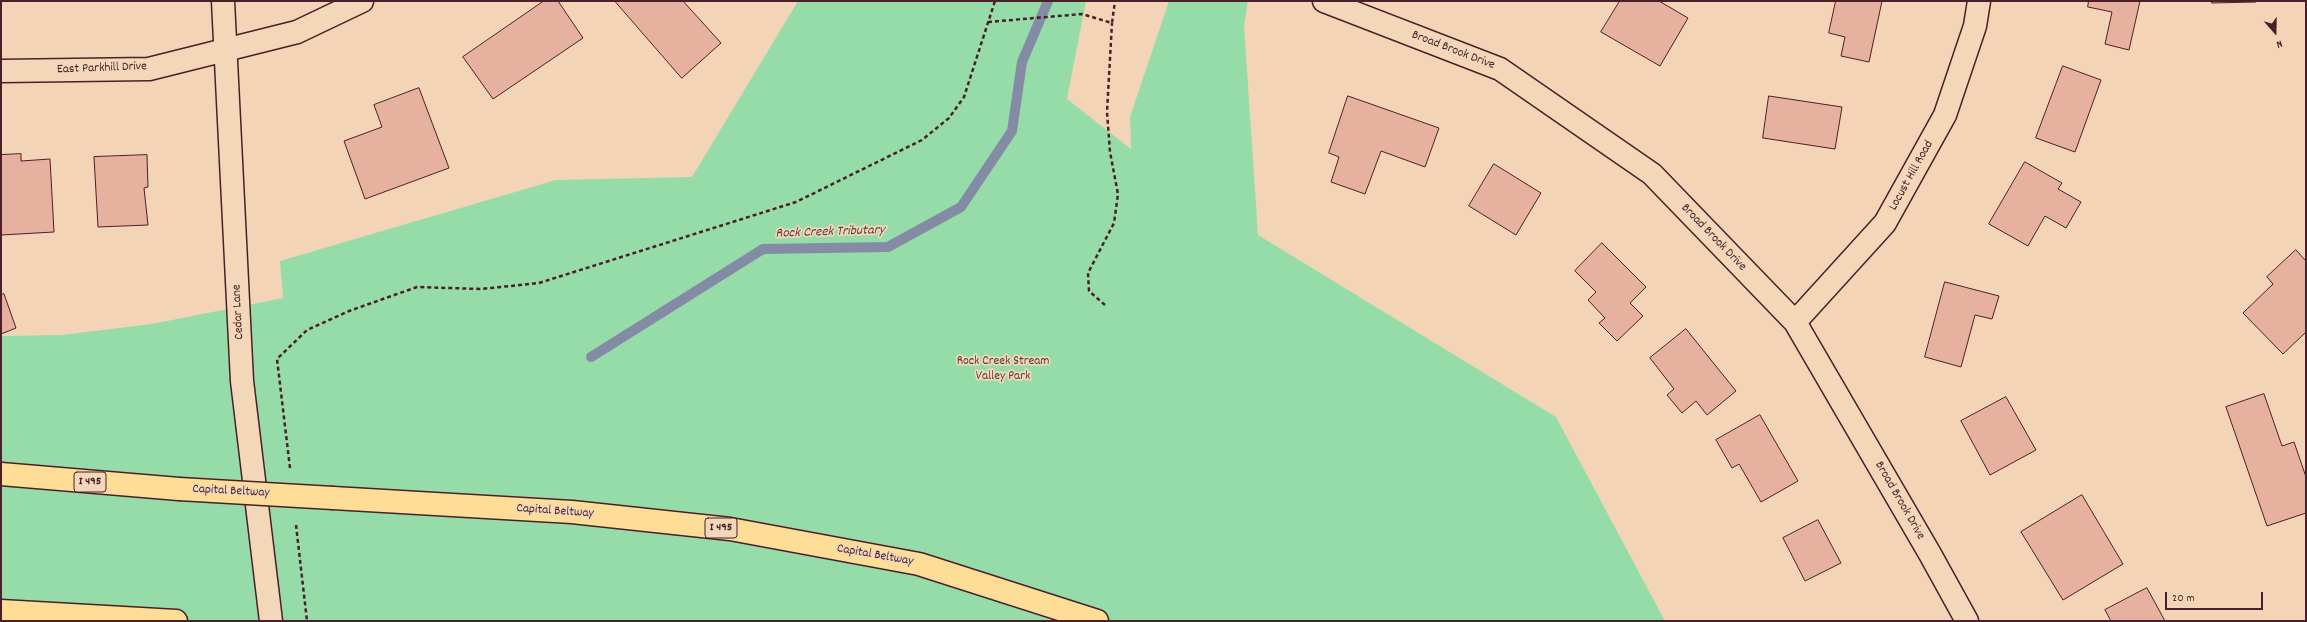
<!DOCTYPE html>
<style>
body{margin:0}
#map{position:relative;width:2307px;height:622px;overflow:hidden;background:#f4d4b7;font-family:Dekko,sans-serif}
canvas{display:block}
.frame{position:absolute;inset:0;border:2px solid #4a1f2b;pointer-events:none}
.north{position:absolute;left:2255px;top:12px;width:40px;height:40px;-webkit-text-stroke:3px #f2d8b9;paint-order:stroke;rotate:160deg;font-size:11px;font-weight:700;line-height:16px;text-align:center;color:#4a1f2b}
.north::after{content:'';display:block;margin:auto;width:14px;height:18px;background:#4a1f2b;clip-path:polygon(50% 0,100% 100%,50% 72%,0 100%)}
.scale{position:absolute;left:2165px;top:592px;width:98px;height:18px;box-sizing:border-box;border:2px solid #4a1f2b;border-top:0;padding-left:5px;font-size:12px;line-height:14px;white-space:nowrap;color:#4a1f2b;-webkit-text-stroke:3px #f2d8b9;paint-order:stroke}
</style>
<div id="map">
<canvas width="2307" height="622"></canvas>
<div class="frame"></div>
<div class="north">N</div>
<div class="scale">20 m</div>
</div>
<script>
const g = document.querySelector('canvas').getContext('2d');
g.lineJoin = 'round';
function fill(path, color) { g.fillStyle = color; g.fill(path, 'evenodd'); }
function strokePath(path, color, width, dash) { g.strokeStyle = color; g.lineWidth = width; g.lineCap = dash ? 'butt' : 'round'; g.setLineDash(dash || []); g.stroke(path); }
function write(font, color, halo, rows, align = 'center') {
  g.font = font + ' Dekko,sans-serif'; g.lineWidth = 3.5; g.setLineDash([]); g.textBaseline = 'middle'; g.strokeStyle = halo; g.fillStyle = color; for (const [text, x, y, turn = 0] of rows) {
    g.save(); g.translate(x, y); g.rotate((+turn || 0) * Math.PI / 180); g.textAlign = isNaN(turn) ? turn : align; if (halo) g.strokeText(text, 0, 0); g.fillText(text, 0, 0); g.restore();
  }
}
fill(new Path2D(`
 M 798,1 L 1086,1 L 1067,99 L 1131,149 L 1130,117 L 1169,1 L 1248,1 L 1244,26 L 1258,235 L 1556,417 L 1665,621 L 1,621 L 1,336 L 62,335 L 152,324 L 283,298 L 280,261 L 556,180 L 692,177 Z`), '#95dca9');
strokePath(new Path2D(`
 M 591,357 L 763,249 L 888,247 L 961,207 L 1012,131 L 1022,62 L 1048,1`), '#848ca5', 10);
const building = new Path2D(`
 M 544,1 L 558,1 L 583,38 L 493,99 L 463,57 Z
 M 615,1 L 683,1 L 721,43 L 682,78 Z
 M 1620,1 L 1659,1 L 1688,18 L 1660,66 L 1601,32 Z
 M 1836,1 L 1882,1 L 1869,62 L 1841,56 L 1845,37 L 1829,33 Z
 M 2089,1 L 2140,1 L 2129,50 L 2105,44 L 2112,12 L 2088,7 Z
 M 2212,1 L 2256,1 L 2256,2 L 2212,3 Z
 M 2063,66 L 2101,80 L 2075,152 L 2036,138 Z
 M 419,88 L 449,168 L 365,199 L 344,141 L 382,127 L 374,105 Z
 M 1348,96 L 1439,128 L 1425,167 L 1381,151 L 1365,194 L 1331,182 L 1339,157 L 1329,153 Z
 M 1769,96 L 1842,107 L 1835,149 L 1763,138 Z
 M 21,154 L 21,161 L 50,159 L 54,232 L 1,235 L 1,155 Z
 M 147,155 L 148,187 L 144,188 L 148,225 L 98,227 L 94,157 Z
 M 2025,162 L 2062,183 L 2058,189 L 2081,202 L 2066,228 L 2045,216 L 2028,246 L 1989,224 Z
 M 1494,164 L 1541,193 L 1516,235 L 1469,206 Z
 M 1602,243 L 1646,287 L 1630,303 L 1643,316 L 1617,341 L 1599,323 L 1605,318 L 1588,300 L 1596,292 L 1575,271 Z
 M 2296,250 L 2306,261 L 2306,332 L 2283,354 L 2243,313 L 2273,284 L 2267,277 Z
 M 1945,282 L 1999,296 L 1992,319 L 1975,315 L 1961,367 L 1925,357 Z
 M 4,294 L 16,328 L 1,334 L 1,295 Z
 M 1686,329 L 1736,391 L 1707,415 L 1696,401 L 1682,413 L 1667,395 L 1674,389 L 1650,358 Z
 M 2264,394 L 2282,446 L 2294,442 L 2306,477 L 2306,513 L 2267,526 L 2226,407 Z
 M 2006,397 L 2036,450 L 1990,475 L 1961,421 Z
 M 1760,415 L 1798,481 L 1761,502 L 1739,464 L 1732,468 L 1716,440 Z
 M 2082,495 L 2123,564 L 2063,600 L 2021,532 Z
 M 1818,520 L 1841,563 L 1805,581 L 1783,538 Z
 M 2147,588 L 2165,621 L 2111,621 L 2105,610 Z`);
fill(building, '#e6b19e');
strokePath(building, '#4a1f2b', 1);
const minor = new Path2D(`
 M 1324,1 L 1500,69 L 1652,174 L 1795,322 L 1930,554 L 1967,621
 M 1,71 L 149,69 L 297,32 L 362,1
 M 1795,322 L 1885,223 L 1945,115 L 1975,26 L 1979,1`);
const tertiary = new Path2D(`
 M 223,1 L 242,381 L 271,621`);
const motorway = new Path2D(`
 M 1,474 L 179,489
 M 333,498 L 572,512 L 730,529 L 919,564 L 1097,621
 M 1,611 L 176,621`);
strokePath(minor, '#4a1f2b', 25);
strokePath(tertiary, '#4a1f2b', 25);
strokePath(motorway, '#4a1f2b', 25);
strokePath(new Path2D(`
 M 988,22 L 1082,14 L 1112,23 L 1115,1
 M 1105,305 L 1089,291 L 1088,273 L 1114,223 L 1118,194 L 1110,152 L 1107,112 L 1112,23
 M 290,468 L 277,359 L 307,330 L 349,311 L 417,287 L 481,289 L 539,283 L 796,202 L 922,140 L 949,118 L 964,97 L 995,1
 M 296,525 L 307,621`), '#4a1f2b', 2.5, [4, 3]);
strokePath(minor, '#f2d8b9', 22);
strokePath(tertiary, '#f2d8b9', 22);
strokePath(motorway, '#fedd96', 22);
const motorwayBridge = new Path2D(`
 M 179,489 L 333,498`);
strokePath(motorwayBridge, '#4a1f2b', 25, []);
strokePath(motorwayBridge, '#fedd96', 22);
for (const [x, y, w] of [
 [90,482,32],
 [721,528,32]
]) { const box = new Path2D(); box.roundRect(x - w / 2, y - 10, w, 20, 3); g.fillStyle = '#f2d8b9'; g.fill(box); strokePath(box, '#4a1f2b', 1); }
write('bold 12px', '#4a1f2b', null, [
 ["I 495",90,482],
 ["I 495",721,528]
]);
write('13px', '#4a1f2b', '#f2d8b9', [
 ["Broad Brook Drive",1453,51,21],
 ["East Parkhill Drive",102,69,-2],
 ["Locust Hill Road",1912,176,-61],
 ["Broad Brook Drive",1713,238,46],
 ["Cedar Lane",239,312,-93],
 ["Capital Beltway",231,492,3],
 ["Broad Brook Drive",1899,501,60],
 ["Capital Beltway",555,512,4],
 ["Capital Beltway",875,556,10]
]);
write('13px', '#553b3e', '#f2d8b9', [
 ["Rock Creek Stream",1003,362],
 ["Valley Park",1003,377]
]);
write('italic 14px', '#593a49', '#f2d8b9', [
 ["Rock Creek Tributary",830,233,-2]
]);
</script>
